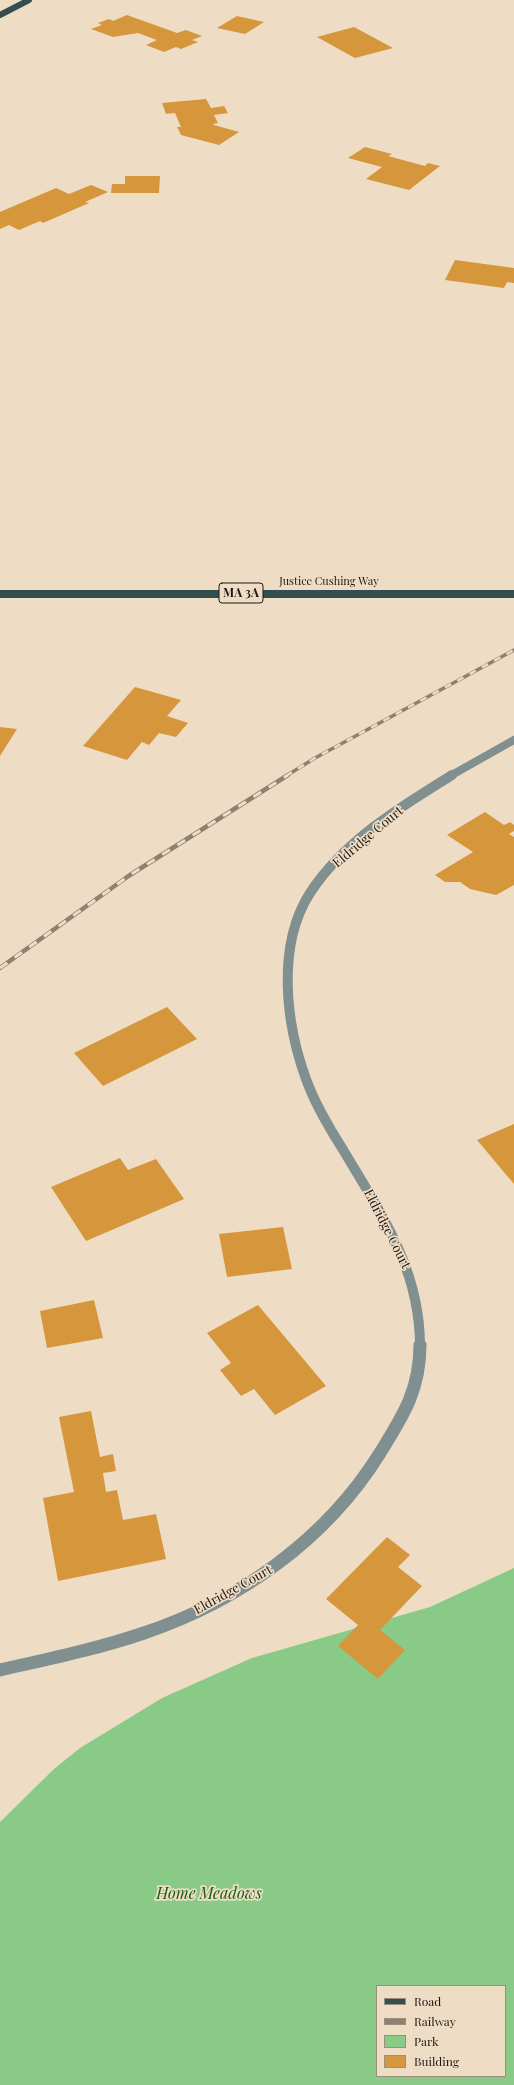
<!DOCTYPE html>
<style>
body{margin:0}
#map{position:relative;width:514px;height:2085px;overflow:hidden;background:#efdcc5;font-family:"Playfair Display",serif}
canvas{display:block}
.legend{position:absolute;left:376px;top:1985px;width:130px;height:92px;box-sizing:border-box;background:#efdcc5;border:1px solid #9c8e7d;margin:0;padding:5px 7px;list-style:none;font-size:12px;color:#1f1810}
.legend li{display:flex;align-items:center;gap:8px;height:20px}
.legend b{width:20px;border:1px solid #9c8e7d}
</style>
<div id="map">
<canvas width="514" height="2085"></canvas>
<ul class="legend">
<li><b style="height:5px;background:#334d50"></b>Road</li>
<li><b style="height:5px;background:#8e8171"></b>Railway</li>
<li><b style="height:11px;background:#89ca87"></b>Park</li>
<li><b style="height:11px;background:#d5963c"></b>Building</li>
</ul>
</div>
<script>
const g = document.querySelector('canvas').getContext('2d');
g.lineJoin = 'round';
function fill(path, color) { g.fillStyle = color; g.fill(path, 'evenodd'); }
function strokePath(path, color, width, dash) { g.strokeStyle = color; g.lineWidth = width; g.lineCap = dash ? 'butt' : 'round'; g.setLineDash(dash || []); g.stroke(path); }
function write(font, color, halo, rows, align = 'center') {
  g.font = font + ' "Playfair Display",serif'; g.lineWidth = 3.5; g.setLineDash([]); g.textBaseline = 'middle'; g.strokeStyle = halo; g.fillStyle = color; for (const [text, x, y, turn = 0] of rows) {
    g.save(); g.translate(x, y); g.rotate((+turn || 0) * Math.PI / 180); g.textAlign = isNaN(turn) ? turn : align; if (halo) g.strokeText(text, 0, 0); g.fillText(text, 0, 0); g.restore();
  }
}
fill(new Path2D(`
 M 514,1568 L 514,2085 L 0,2085 L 0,1822 L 54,1769 L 80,1748 L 162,1698 L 252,1658 L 430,1607 ZM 377,1986 L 505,1986 L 505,2076 L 377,2076 Z`), '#89ca87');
fill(new Path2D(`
 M 127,15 L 177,33 L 186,30 L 202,36 L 192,40 L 198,42 L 181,49 L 176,47 L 164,52 L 146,45 L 157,40 L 138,33 L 113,37 L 91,29 L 102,25 L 98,23 L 109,19 L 113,21 Z
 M 237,16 L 264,22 L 245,34 L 217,28 Z
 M 354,27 L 393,48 L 355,58 L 317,37 Z
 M 206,99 L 211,108 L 224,106 L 228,113 L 214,115 L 218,123 L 213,124 L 214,125 L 239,132 L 219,145 L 181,135 L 177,127 L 181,127 L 175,113 L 166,114 L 162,103 Z
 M 365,147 L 392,154 L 388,156 L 425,166 L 428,163 L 440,166 L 409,190 L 366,179 L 382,167 L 348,158 Z
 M 125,176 L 160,176 L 159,193 L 111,193 L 112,184 L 125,184 Z
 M 91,185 L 108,192 L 85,202 L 89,203 L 43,223 L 40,221 L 19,230 L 9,225 L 0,229 L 0,212 L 56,188 L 69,194 Z
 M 455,260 L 514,268 L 514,283 L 507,282 L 504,288 L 445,280 Z
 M 135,687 L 181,700 L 167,716 L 188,723 L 176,737 L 159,733 L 149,745 L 142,742 L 127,760 L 83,746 Z
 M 0,727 L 17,729 L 0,756 Z
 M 485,812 L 504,825 L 510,822 L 514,825 L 514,831 L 509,834 L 514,837 L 514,885 L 496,895 L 470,889 L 460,882 L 445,882 L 435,875 L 473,852 L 447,835 Z
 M 167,1007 L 197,1039 L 103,1086 L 74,1053 Z
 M 514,1124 L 514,1184 L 477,1140 Z
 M 120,1158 L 128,1170 L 156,1159 L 184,1199 L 86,1241 L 51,1187 Z
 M 283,1227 L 292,1269 L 227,1277 L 219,1234 Z
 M 94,1300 L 103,1338 L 47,1348 L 40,1311 Z
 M 258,1305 L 326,1386 L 275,1415 L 254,1389 L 241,1396 L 220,1370 L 231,1363 L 207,1333 Z
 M 91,1411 L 100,1457 L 113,1454 L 116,1471 L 103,1473 L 106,1492 L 117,1490 L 123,1520 L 156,1514 L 166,1559 L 58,1581 L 43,1498 L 74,1492 L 59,1417 Z
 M 387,1537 L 410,1555 L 398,1567 L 422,1586 L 380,1630 L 405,1650 L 378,1679 L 338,1646 L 358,1625 L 326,1599 Z`), '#d5963c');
strokePath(new Path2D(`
 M 450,776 L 514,740`), '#808f90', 8);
strokePath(new Path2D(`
 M 420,1346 C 420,1268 380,1212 342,1148 C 328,1126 315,1104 306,1079 C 286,1024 276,946 310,893 C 344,841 400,807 452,775`), '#808f90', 10);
strokePath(new Path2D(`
 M 0,1670 C 48,1659 97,1649 144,1633 C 239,1601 326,1540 380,1453 C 403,1416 420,1390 420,1345`), '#808f90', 13);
strokePath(new Path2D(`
 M 0,15 L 29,0`), '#334d50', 6);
strokePath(new Path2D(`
 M 0,594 L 514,594`), '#334d50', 8);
const railFar1 = new Path2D(`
 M 286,776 L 315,758 L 514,650`);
const rail = new Path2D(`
 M 0,968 L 130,875 L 288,775`);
strokePath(railFar1, '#8e8171', 3.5);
strokePath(rail, '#8e8171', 4.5);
strokePath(railFar1, '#efdcc5', 2.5, [7]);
strokePath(rail, '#efdcc5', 3, [9]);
write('11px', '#1f1810', '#efdcc5', [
 ["Justice Cushing Way",329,582]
]);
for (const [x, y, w] of [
 [241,593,44]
]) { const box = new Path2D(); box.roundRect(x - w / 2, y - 10, w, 20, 3); g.fillStyle = '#efdcc5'; g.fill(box); strokePath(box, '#1f1810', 1); }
write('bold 12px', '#1f1810', null, [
 ["MA 3A",241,593]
]);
write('13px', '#1f1810', '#efdcc5', [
 ["Eldridge Court",368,837,-40],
 ["Eldridge Court",387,1229,63],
 ["Eldridge Court",233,1590,-29]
]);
write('italic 16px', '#105c14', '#efdcc5', [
 ["Home Meadows",209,1894]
]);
</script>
